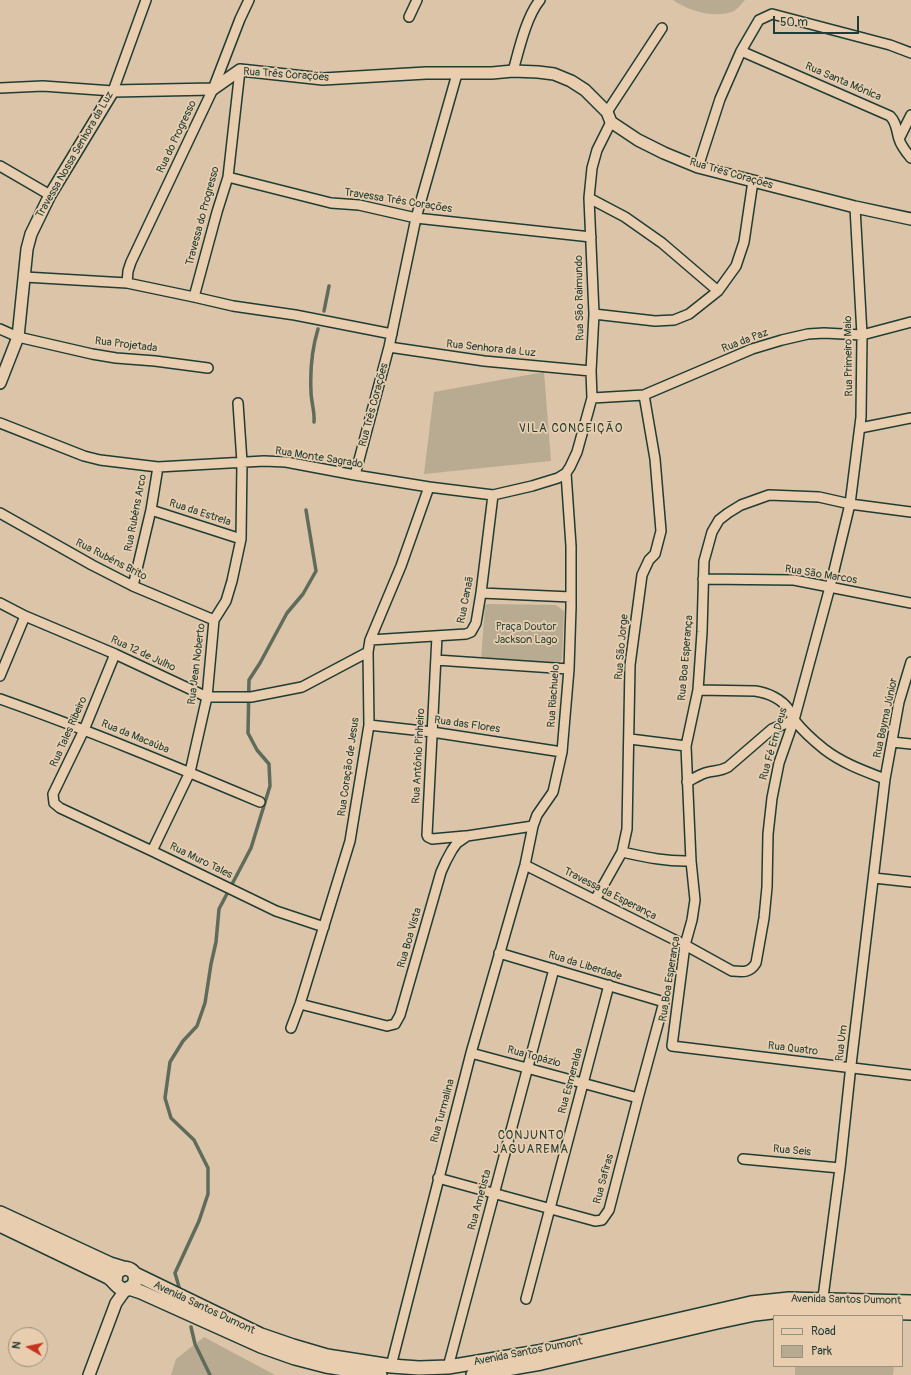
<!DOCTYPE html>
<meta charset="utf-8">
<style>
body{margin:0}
#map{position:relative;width:911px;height:1375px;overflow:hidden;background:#dcc4a8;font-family:Pangolin,sans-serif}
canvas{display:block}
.legend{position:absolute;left:773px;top:1315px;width:130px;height:52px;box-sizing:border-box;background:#e8cdaf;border:1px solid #98937e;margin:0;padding:5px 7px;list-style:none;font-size:12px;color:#1f3d34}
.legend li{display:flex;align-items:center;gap:8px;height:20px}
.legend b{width:20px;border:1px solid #98937e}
.north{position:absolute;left:8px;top:1327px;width:40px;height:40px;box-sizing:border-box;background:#e8cdaf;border:1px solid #98937e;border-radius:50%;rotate:279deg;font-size:11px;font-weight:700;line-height:16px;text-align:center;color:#1f3d34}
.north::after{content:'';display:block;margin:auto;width:14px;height:18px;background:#c8321e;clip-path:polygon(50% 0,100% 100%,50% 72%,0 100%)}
.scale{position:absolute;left:773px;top:16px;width:86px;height:18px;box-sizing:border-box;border:2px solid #1f3d34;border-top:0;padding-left:5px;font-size:12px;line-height:14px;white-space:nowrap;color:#1f3d34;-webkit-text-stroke:3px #e8cdaf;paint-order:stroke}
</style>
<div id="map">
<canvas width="911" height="1375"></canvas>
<ul class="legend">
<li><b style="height:5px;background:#e8cdaf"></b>Road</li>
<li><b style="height:11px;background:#b9ab92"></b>Park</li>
</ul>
<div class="north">N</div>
<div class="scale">50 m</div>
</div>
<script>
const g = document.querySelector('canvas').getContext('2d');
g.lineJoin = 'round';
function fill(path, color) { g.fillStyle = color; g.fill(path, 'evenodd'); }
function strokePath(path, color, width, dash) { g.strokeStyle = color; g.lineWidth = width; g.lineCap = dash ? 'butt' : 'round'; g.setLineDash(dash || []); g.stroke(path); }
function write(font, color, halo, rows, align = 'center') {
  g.font = font + ' Pangolin,sans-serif'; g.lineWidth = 3.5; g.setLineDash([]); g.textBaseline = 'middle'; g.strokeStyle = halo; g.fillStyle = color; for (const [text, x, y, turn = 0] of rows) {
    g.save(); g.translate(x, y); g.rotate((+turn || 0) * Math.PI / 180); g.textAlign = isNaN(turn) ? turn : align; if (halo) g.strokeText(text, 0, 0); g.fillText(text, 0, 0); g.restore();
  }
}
fill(new Path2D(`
 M 673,0 L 745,0 C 742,3 738,9 734,11 C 716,19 688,11 673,0 Z
 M 544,372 L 551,461 L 424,474 L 434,392 Z
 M 488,604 L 556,605 L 564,611 L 562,660 L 556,665 L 481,660 L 485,605 Z
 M 204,1337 L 275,1375 L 171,1375 L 176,1359 Z
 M 795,1366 L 894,1366 L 893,1375 L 795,1375 Z`), '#b9ab92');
strokePath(new Path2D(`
 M 324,311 L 329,286
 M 314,422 C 315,411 311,402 311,391 C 310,371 312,349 318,329
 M 179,1287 L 175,1273 L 199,1221 L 208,1194 L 208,1168 L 194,1140 L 171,1118 L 165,1098 L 170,1062 L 183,1041 L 197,1026 L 205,1003 L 211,964 L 216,942 L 219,909 L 251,848 L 270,786 L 269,764 L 257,750 L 248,733 L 249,680 L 260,663 L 287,613 L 303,594 L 316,571 L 306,510
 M 191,1327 L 195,1344 L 210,1375`), '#5f6b5b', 3.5);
const minor = new Path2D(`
 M 409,17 L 417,0
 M 741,51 L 890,116 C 897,123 896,130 899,139 C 901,146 906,152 911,158
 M 513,71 C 519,50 526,17 540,0
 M 0,88 L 43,86 L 113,91 L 146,0
 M 607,112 L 662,28
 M 899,139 L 911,115
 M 0,166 L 50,195
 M 698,167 L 720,99 L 741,51 L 759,20 L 772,14 L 890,45 L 911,53
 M 228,177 L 331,203 L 359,205 L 416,218 L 591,237
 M 589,198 L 625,217 L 662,243 L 718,291
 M 25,277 L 127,283 L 194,297 L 233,306 L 295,315 L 392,334
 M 127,283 L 128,271 L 131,262 L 213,89 L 240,19 L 249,0
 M 194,297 L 217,212 L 228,177 L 240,70
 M 594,314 L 655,321 L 674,320 L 689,314 L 718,291 L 736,266 L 744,242 L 753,181
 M 0,329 L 18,337 L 92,354 L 116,358 L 155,361 L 208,368
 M 389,347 L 484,361 L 591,371
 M 592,398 L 644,395 L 752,349 L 782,340 L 808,334 L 824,333 L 862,335 L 911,322
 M 0,423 L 84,456 L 100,460 L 158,467 L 264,461 L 286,462 L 355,475 L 429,487 L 493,495 L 532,486 L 558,478 L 566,473 L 570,467 L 577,452 L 592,398 L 591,371 L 594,314 L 589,198 L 592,168 L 597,150 L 611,122
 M 860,428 L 911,418
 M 355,475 L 389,347 L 416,218 L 457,74
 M 151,510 L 241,539
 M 911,512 L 850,504 L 819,497 L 769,495 L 741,505 L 728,513 L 719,520 L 712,532 L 704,561 L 702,632 L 698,690 L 686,746 L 691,861 L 695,900 L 692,920 L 685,945 L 672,1046 L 911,1075
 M 0,513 L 92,565 L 133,586 L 214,620
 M 703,579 L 794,580 L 911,603
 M 133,586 L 151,510 L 158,467
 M 481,593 L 571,597
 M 0,603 L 25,616 L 115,654 L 207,697 L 251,697 L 302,687 L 368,652
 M 437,636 L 427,835 L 428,837 L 432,839 L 465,836
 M 370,640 L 466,634 L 471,632 L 476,623 L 481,593 L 493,495
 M 115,654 L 84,730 L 53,794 L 54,803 L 60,808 L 152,851 L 276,911 L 324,927
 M 436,660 L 569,669
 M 0,676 L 25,616
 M 698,690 L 755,691 C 768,693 782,699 789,710 C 791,714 792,718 795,721 C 803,731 814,741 824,749 C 842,763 864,771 885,779
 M 0,699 C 88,730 174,766 260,802
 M 369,725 L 432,732 L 562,752
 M 630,739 L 686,746
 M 892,742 L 911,744
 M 687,782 C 693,779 699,775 705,773 C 714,770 719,772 728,767 L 772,729 L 794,720
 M 152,851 L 190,772 L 207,697 L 214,620 L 226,601 L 232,581 L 241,539 L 242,462 L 238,403
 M 622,852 C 645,857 667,862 691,861
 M 525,865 L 685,945 L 732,971 C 743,972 750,973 756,963 L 764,918 L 767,887 L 768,834 L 772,798 L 779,763 L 794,720 L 830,587 L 850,504 L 861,417 L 862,335 L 855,207
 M 874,878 L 911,882
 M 595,900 L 622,852 L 627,829 L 630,665 L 642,575 L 649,560 L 655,554 L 661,531 L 655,459 L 644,395
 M 300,1004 L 387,1026 L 395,1024 L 400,1015 L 441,872 L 446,861 L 452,850 L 457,843 L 467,836 L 533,826
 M 291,1028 L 300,1004 L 350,841 L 369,725 L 368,652 L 370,640 L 401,566 L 429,487
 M 471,1053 L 638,1098
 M 743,1159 L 840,1168
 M 438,1178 L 595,1221 L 602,1220 L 609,1210 L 638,1098 L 664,1002 L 499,953
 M 526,1299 L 609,985
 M 822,1305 L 840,1168 L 851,1065 L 885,779 L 899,702 L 911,662
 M 391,1366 L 471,1053 L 525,865 L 533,826 L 537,815 L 553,792 L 562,752 L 569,669 L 571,607 L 571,546 L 566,473
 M 448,1367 L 554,969`);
const tertiary = new Path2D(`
 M 0,383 L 18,337 L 27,249 L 31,234 L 50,195 L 113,91 L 213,89 L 240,70 L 323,79 L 426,73 L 492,73 L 513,71 L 538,72 L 554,74 L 571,81 L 585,90 L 607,112 L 611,122 L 638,140 L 664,153 L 698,167 L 855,207 L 911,219
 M 89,1375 L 116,1303 L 126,1289`);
const secondary = new Path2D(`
 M 0,1213 L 110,1264 L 123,1268
 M 0,1225 L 108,1277 C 113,1280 117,1287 122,1289 C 137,1293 142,1268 123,1268 L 116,1273 L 115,1282
 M 135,1274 L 232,1321 L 261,1335 L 293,1346 L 327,1356 L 391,1366 L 419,1368 L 448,1367 L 538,1352 L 751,1303 L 789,1299 L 911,1302
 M 129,1288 L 141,1292 L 261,1346 L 295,1358 L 326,1366 L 380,1375
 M 473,1375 L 541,1363 L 717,1322 L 755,1314 L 789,1310 L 911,1313`);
strokePath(minor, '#1f3d34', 12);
strokePath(tertiary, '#1f3d34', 14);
strokePath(secondary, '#1f3d34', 16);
strokePath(minor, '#e8cdaf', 9);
strokePath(tertiary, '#e8cdaf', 11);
strokePath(secondary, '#e8cdaf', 13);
write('11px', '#1f3d34', '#e8cdaf', [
 ["Rua Três Corações",286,75,4],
 ["Rua Santa Mônica",843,82,23],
 ["Rua do Progresso",177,137,-65],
 ["Travessa Nossa Senhora da Luz",75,155,-60],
 ["Rua Três Corações",731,174,16],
 ["Travessa Três Corações",398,201,9],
 ["Travessa do Progresso",203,216,-75],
 ["Rua São Raimundo",580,298,-91],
 ["Rua da Paz",745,341,-21],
 ["Rua Projetada",126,345,7],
 ["Rua Senhora da Luz",491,349,6],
 ["Rua Primeiro Maio",849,356,-91],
 ["Rua Três Corações",374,405,-75],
 ["Rua Monte Sagrado",319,458,9],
 ["Rua Rubéns Arco",136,513,-79],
 ["Rua da Estrela",200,513,18],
 ["Rua Rubéns Brito",111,560,27],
 ["Rua São Marcos",821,575,9],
 ["Rua Canaã",466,600,-79],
 ["Rua São Jorge",622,647,-85],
 ["Rua 12 de Julho",143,654,25],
 ["Rua Boa Esperança",686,658,-85],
 ["Rua Jean Noberto",197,664,-83],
 ["Rua Riachuelo",554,696,-86],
 ["Rua Bayma Júnior",886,718,-78],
 ["Rua das Flores",467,725,8],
 ["Rua Tales Ribeiro",69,732,-66],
 ["Rua da Macaúba",135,737,22],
 ["Rua Fé Em Deus",774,744,-74],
 ["Rua Antônio Pinheiro",419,756,-87],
 ["Rua Coração de Jesus",349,767,-82],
 ["Rua Muro Tales",201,861,26],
 ["Travessa da Esperança",610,894,27],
 ["Rua Boa Vista",410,938,-74],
 ["Rua da Liberdade",585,966,17],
 ["Rua Boa Esperança",670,979,-81],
 ["Rua Um",842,1043,-83],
 ["Rua Quatro",793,1049,7],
 ["Rua Topázio",534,1057,15],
 ["Rua Esmeralda",571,1081,-75],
 ["Rua Turmalina",443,1111,-75],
 ["Rua Seis",792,1151,5],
 ["Rua Safiras",604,1179,-75],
 ["Rua Ametista",480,1200,-75],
 ["Avenida Santos Dumont",846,1300,1],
 ["Avenida Santos Dumont",204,1308,25],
 ["Avenida Santos Dumont",528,1352,-11]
]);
write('11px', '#2e483d', '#e8cdaf', [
 ["Praça Doutor",526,627],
 ["Jackson Lago",526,640]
]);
g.letterSpacing = '1px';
write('12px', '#1f3d34', '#e8cdaf', [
 ["VILA CONCEIÇÃO",571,429],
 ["CONJUNTO",531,1136],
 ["JAGUAREMA",531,1150]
]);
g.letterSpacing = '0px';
</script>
